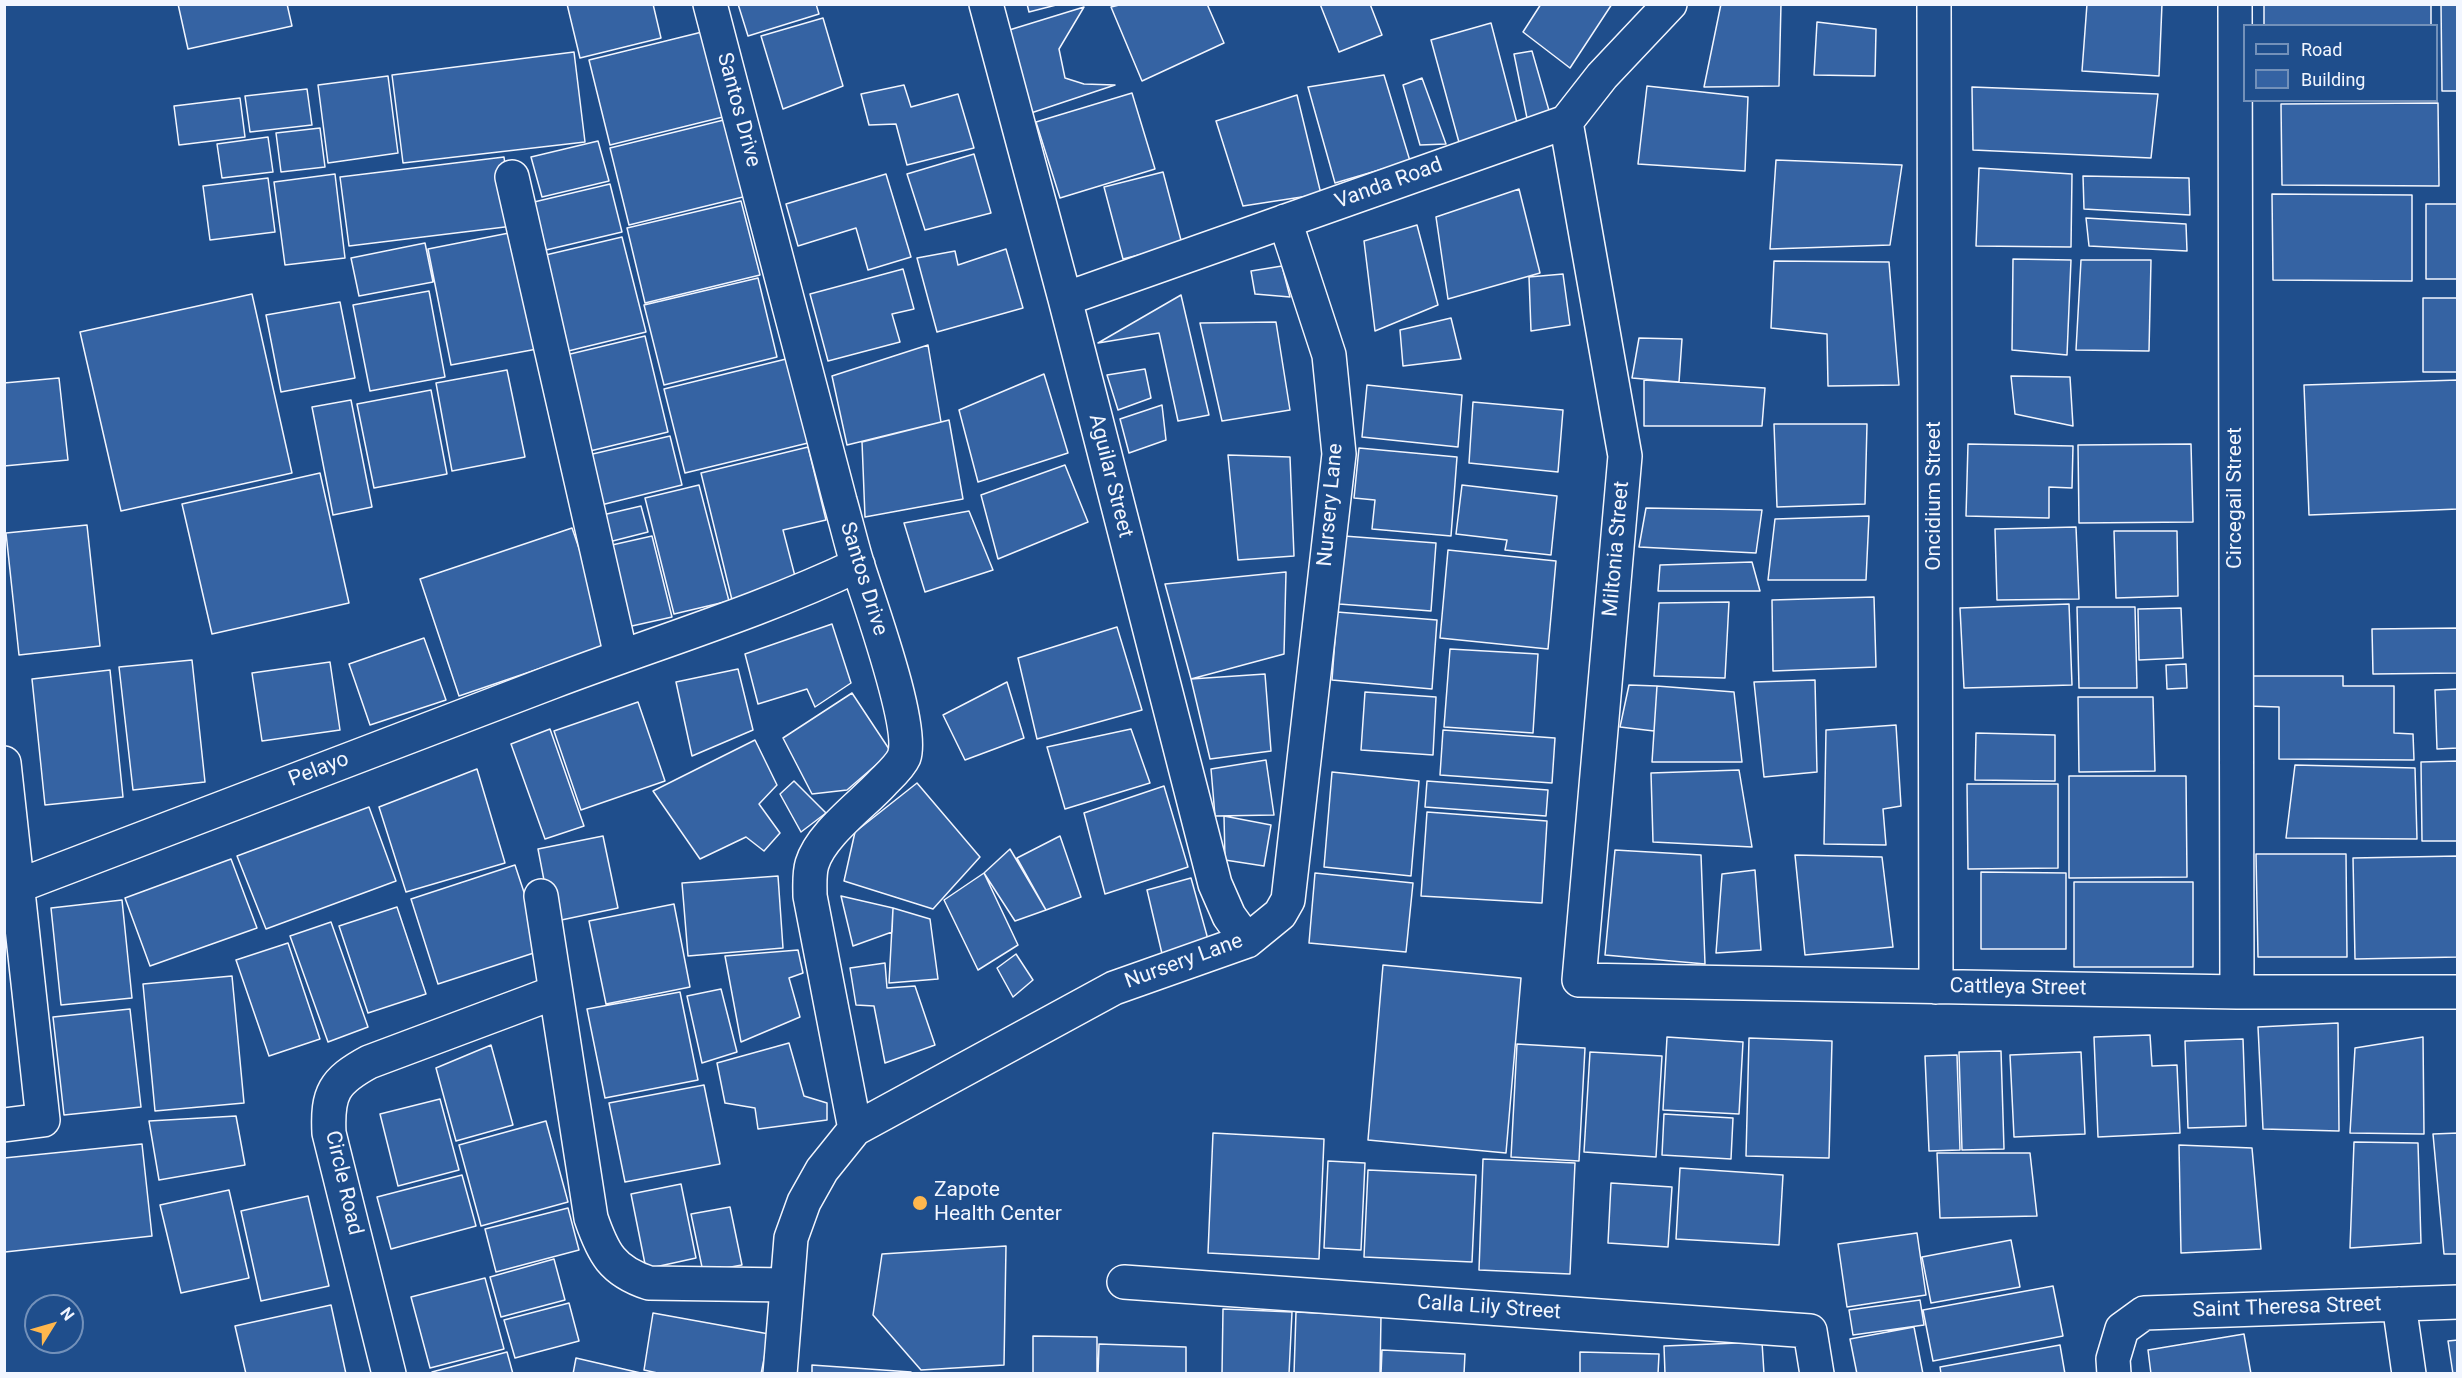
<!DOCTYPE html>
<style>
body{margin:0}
#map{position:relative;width:2462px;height:1378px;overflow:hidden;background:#1f4e8c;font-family:Roboto,sans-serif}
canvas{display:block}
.frame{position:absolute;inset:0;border:6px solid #f2f6ff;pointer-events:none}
.legend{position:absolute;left:2243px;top:24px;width:195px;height:78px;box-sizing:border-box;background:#1f4e8c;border:2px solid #7391ba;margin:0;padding:8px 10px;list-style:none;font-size:18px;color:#f2f6ff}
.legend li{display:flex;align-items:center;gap:12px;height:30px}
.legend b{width:30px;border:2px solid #7391ba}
.north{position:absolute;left:24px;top:1294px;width:60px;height:60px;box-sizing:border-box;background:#1f4e8c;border:2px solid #7391ba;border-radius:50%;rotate:53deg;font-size:16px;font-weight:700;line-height:24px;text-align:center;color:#f2f6ff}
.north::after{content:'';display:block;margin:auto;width:21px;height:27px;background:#ffb74d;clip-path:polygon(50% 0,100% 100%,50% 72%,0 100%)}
</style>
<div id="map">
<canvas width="2462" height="1378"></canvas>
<div class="frame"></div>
<ul class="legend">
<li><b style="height:8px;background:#1f4e8c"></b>Road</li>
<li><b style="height:16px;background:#3563a3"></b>Building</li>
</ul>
<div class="north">N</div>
</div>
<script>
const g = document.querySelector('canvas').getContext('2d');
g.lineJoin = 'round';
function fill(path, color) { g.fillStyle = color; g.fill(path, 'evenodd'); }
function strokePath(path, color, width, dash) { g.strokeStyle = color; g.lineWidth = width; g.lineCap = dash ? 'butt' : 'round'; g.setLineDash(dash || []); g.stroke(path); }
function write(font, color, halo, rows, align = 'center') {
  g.font = font + ' Roboto,sans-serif'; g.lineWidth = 4.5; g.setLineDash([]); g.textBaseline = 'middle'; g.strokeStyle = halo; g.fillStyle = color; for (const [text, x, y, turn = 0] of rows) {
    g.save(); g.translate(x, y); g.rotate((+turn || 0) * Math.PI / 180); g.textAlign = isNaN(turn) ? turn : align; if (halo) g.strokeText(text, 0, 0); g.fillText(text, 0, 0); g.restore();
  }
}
const building = new Path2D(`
 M 178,4 L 287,4 L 292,26 L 188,49 Z
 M 567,4 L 653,4 L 661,38 L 580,58 Z
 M 738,4 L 816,4 L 819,14 L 748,36 Z
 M 1027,4 L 1060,4 L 1029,12 Z
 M 1123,4 L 1207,4 L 1224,43 L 1142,81 L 1111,7 Z
 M 1320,4 L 1370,4 L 1382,35 L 1339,52 Z
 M 1541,4 L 1612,4 L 1570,68 L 1523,32 Z
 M 1721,4 L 1781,4 L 1779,86 L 1704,87 Z
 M 2087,4 L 2162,4 L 2159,76 L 2082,71 Z
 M 2264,4 L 2431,4 L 2431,26 L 2264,26 Z
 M 2441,4 L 2458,4 L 2458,91 L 2442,91 Z
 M 1084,7 L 1059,49 L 1065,78 L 1084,84 L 1115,85 L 1031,113 L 1006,31 Z
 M 823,18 L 843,86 L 783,109 L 761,36 Z
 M 1817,22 L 1876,29 L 1875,76 L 1814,75 Z
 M 1491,23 L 1517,123 L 1460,146 L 1431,40 Z
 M 706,31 L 727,116 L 610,145 L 589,60 Z
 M 1532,51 L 1550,114 L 1528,123 L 1514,54 Z
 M 574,52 L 585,142 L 403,163 L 392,75 Z
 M 1384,75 L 1410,161 L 1335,183 L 1308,87 Z
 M 388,76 L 398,153 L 328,163 L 318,85 Z
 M 1422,78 L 1446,144 L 1420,145 L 1403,85 Z
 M 904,85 L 911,107 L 958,94 L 974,148 L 907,165 L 896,124 L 869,125 L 861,94 Z
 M 1647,86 L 1748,97 L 1745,171 L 1638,164 Z
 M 1972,87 L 2158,94 L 2151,158 L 1973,150 Z
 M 307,89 L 312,125 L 250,132 L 245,96 Z
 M 1132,93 L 1155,169 L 1060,198 L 1036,122 Z
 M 1297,95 L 1321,194 L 1243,206 L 1216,121 Z
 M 240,98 L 245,137 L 179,145 L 174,106 Z
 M 2438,103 L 2439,186 L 2282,185 L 2281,104 Z
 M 736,117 L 755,194 L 629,225 L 610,148 Z
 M 320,128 L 325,167 L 281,172 L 276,133 Z
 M 268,137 L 273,172 L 222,178 L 217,144 Z
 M 598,141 L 609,181 L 542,197 L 531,157 Z
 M 974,154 L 991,213 L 925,230 L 907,174 Z
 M 504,157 L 513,226 L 349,246 L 340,177 Z
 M 1776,160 L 1902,165 L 1890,245 L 1770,249 Z
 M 1979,168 L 2072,174 L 2071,247 L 1976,246 Z
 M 1163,172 L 1182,244 L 1123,259 L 1104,187 Z
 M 335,174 L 345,258 L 285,265 L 274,182 Z
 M 886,174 L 911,257 L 868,270 L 856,228 L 798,246 L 786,204 Z
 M 2083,176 L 2189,178 L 2190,215 L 2084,209 Z
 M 268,178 L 275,232 L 210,240 L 203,186 Z
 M 610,184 L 622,232 L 546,250 L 534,202 Z
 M 1519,189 L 1540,273 L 1448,299 L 1436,217 Z
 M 2272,194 L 2412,195 L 2412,281 L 2273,280 Z
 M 741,201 L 760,275 L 645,303 L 627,228 Z
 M 2426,204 L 2458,204 L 2458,279 L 2426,279 Z
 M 2086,218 L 2186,224 L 2187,251 L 2089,246 Z
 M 1417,225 L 1438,305 L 1375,331 L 1364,241 Z
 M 514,232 L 537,349 L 451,365 L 428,249 Z
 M 622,237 L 646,332 L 556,354 L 533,258 Z
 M 425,243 L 433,282 L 359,296 L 351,258 Z
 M 1006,249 L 1023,308 L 937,332 L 917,258 L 955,251 L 958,265 Z
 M 2013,259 L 2071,260 L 2067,355 L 2012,350 Z
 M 2081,260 L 2151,260 L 2149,351 L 2076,350 Z
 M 1774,261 L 1889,262 L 1899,385 L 1828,386 L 1827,334 L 1771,328 Z
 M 1282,266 L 1290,297 L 1255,294 L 1251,271 Z
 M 903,269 L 914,309 L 892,314 L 900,342 L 828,361 L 810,294 Z
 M 1563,274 L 1570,325 L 1531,331 L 1529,277 Z
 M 758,278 L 777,357 L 664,385 L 644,305 Z
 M 429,291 L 445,377 L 370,391 L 353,305 Z
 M 252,294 L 292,473 L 121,511 L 80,332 Z
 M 1181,295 L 1209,415 L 1178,421 L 1159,333 L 1098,343 Z
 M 2423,298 L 2458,298 L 2458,372 L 2423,372 Z
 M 340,302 L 355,378 L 281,392 L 266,315 Z
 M 1451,318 L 1461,359 L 1403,366 L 1400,330 Z
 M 1276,322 L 1290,410 L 1222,421 L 1200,323 Z
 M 645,336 L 668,432 L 586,452 L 562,356 Z
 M 1639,338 L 1682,339 L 1679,382 L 1632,378 Z
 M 928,345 L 941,422 L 847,445 L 832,376 Z
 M 786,359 L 808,443 L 685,473 L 664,389 Z
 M 1145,369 L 1151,398 L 1118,410 L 1107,375 Z
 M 507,370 L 525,457 L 452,471 L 436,383 Z
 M 1044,374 L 1068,453 L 978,482 L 959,410 Z
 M 2011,376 L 2070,377 L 2073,426 L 2015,414 Z
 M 59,378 L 68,460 L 4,466 L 4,383 Z
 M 1644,380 L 1765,388 L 1762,426 L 1644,426 Z
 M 2458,380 L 2458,509 L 2309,515 L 2304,385 Z
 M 1367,385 L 1462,395 L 1458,447 L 1362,437 Z
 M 431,390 L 447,474 L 374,488 L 357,404 Z
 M 351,400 L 372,507 L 333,515 L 312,407 Z
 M 1473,402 L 1563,410 L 1558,472 L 1469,463 Z
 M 1162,405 L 1166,440 L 1129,453 L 1120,419 Z
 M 949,420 L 963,499 L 865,517 L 862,442 Z
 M 1774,424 L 1867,424 L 1865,504 L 1777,507 Z
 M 670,436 L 682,485 L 597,506 L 584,456 Z
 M 1968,444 L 2073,446 L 2072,488 L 2049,487 L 2049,518 L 1966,516 Z
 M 2191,444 L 2193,522 L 2079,523 L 2078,445 Z
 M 808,447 L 826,520 L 783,530 L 797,584 L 732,600 L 701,473 Z
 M 1359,448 L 1457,457 L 1451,536 L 1372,529 L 1375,500 L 1354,498 Z
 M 1228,455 L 1290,457 L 1294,556 L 1238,560 Z
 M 1065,465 L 1088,522 L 998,559 L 981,495 Z
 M 320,473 L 349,603 L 212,634 L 182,504 Z
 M 699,485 L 729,601 L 674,614 L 645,498 Z
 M 1462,485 L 1557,496 L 1551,555 L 1505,550 L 1507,540 L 1456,534 Z
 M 641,506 L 648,532 L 601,544 L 594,517 Z
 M 1646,508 L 1762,510 L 1756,553 L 1639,547 Z
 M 969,511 L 993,570 L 925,592 L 904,523 Z
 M 1869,516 L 1866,580 L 1768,580 L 1775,519 Z
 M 87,525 L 100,646 L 19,655 L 6,533 Z
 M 2076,527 L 2079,599 L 1997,600 L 1995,529 Z
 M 572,528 L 612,644 L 459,696 L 420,579 Z
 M 2114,531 L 2177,531 L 2178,596 L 2116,598 Z
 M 652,536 L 672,617 L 623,628 L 603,547 Z
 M 1344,536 L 1436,543 L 1431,611 L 1339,604 Z
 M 1448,550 L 1556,561 L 1548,649 L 1440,638 Z
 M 1752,562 L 1760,591 L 1658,591 L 1660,565 Z
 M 1286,572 L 1284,654 L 1191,679 L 1165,584 Z
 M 1874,597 L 1876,667 L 1773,671 L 1772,600 Z
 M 1729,602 L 1725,678 L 1654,676 L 1659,603 Z
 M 2069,604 L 2072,685 L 1964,688 L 1960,608 Z
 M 2077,607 L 2135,607 L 2137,688 L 2079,688 Z
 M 2181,608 L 2183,658 L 2139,660 L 2138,609 Z
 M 1337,612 L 1437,620 L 1432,689 L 1332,680 Z
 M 832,624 L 851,683 L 815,707 L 807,689 L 758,704 L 745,654 Z
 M 1117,627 L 1142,710 L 1037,739 L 1018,658 Z
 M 2458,628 L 2458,673 L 2373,674 L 2372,629 Z
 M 424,638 L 446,700 L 370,725 L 349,664 Z
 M 1450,649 L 1538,654 L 1533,733 L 1444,727 Z
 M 192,660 L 205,782 L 133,790 L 119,667 Z
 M 330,662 L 340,730 L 262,741 L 252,673 Z
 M 2186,664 L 2187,688 L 2167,689 L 2166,665 Z
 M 738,669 L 753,730 L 692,756 L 676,682 Z
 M 110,670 L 123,797 L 45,805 L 32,679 Z
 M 1265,674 L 1271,751 L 1210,759 L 1191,679 Z
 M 2248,676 L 2343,676 L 2343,686 L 2394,686 L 2394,733 L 2413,734 L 2414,760 L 2279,759 L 2279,707 L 2248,706 Z
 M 1815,680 L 1817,772 L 1764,777 L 1754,682 Z
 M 1007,682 L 1024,738 L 965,760 L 943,715 Z
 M 1629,685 L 1657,686 L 1654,731 L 1620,727 Z
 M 1657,686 L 1734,692 L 1742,762 L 1652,762 Z
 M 2458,689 L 2458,748 L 2437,749 L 2435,690 Z
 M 1365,692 L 1436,697 L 1433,755 L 1361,750 Z
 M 852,693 L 891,752 L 847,790 L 812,794 L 783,738 Z
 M 2078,697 L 2153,697 L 2155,771 L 2079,772 Z
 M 638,702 L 665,781 L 581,810 L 554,731 Z
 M 1896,725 L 1901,806 L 1883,809 L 1886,845 L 1824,844 L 1826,730 Z
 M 550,729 L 584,826 L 545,839 L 511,744 Z
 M 1131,729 L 1150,783 L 1065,809 L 1047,747 Z
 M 1443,730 L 1555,738 L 1552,783 L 1440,775 Z
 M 1976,733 L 2055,735 L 2055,781 L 1975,780 Z
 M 755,740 L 777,785 L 759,804 L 780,833 L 764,851 L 746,837 L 700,859 L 653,791 Z
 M 1266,760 L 1274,815 L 1215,816 L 1211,769 Z
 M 2458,761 L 2458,841 L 2422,841 L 2421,762 Z
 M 2295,765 L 2415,768 L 2417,839 L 2286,838 Z
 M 477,769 L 505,863 L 406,892 L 379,807 Z
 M 1739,770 L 1752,847 L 1653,842 L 1651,773 Z
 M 1332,772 L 1419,781 L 1411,876 L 1324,867 Z
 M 2069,776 L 2186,776 L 2187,877 L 2069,878 Z
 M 794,781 L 826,813 L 801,832 L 780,794 Z
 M 1427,781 L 1548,790 L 1546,816 L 1425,807 Z
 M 917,783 L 980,857 L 933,909 L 844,881 L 855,832 Z
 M 1967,784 L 2058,784 L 2058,868 L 1968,869 Z
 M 1164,786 L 1188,867 L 1105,894 L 1084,813 Z
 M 369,807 L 396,881 L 266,929 L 237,856 Z
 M 1427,812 L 1547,821 L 1542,903 L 1421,896 Z
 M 1224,816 L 1271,825 L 1264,866 L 1225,860 Z
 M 603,836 L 618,908 L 552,922 L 538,849 Z
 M 1060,836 L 1081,897 L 1046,910 L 1017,858 Z
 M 1010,849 L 1046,910 L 1015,921 L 984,873 Z
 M 1615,850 L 1701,855 L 1705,964 L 1605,955 Z
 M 2256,854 L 2346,854 L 2347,957 L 2258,957 Z
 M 1795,855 L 1882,857 L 1893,947 L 1805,955 Z
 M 2458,856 L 2458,957 L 2355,959 L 2353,858 Z
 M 231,859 L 257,928 L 150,966 L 125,898 Z
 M 515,865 L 543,950 L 438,984 L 411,899 Z
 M 1755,870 L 1761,950 L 1716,953 L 1722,874 Z
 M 1981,872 L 2066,873 L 2066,949 L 1981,949 Z
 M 984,873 L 1018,945 L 978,970 L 944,900 Z
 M 1315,873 L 1413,883 L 1406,952 L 1309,943 Z
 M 778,876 L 783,948 L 688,956 L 682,883 Z
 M 1191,878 L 1209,943 L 1163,958 L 1147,890 Z
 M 2074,882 L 2193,882 L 2193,967 L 2074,967 Z
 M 841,896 L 893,908 L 892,932 L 853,946 Z
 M 122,900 L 132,998 L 61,1005 L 51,908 Z
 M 674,904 L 690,987 L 606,1004 L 589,921 Z
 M 397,907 L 426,994 L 368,1013 L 339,926 Z
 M 893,908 L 930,919 L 938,979 L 889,983 Z
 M 331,922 L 368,1027 L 328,1042 L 290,936 Z
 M 288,943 L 320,1039 L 269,1056 L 236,960 Z
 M 798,950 L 803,973 L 789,978 L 800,1017 L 741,1042 L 725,956 Z
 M 1016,954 L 1033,980 L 1013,997 L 997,968 Z
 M 885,963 L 887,988 L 915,986 L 935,1045 L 885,1063 L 874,1006 L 856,1005 L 850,968 Z
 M 1383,965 L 1521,978 L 1506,1153 L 1368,1140 Z
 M 232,976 L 244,1103 L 155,1111 L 143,984 Z
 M 721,989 L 737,1052 L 702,1063 L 687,996 Z
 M 680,992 L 698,1080 L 605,1098 L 587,1009 Z
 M 130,1009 L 141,1107 L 64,1115 L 53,1017 Z
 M 2338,1023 L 2339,1131 L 2263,1129 L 2258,1027 Z
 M 2150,1035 L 2152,1066 L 2177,1065 L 2180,1133 L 2098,1137 L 2094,1037 Z
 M 1667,1037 L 1743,1042 L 1739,1114 L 1663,1110 Z
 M 2423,1037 L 2424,1134 L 2350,1133 L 2355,1048 Z
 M 1749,1038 L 1832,1041 L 1829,1158 L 1746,1156 Z
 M 2243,1039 L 2246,1126 L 2188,1128 L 2185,1041 Z
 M 789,1043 L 804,1096 L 827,1103 L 827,1120 L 758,1129 L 755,1108 L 725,1103 L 717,1063 Z
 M 1517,1044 L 1585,1048 L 1579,1161 L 1511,1157 Z
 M 491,1045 L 513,1125 L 456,1141 L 436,1068 Z
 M 2001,1051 L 2004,1149 L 1962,1150 L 1959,1052 Z
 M 1590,1052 L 1662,1056 L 1656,1157 L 1584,1152 Z
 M 2081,1052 L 2085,1134 L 2014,1137 L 2010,1055 Z
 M 1957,1055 L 1960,1150 L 1929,1151 L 1925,1056 Z
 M 704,1085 L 720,1164 L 625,1182 L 609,1103 Z
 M 440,1099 L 459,1170 L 398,1186 L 380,1114 Z
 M 1664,1114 L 1733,1118 L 1731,1159 L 1662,1155 Z
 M 236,1116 L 245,1165 L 159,1180 L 149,1121 Z
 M 546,1121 L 568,1202 L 481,1226 L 459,1145 Z
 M 1213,1133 L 1324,1139 L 1319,1259 L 1208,1253 Z
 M 2458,1133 L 2458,1254 L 2444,1254 L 2433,1134 Z
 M 2354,1142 L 2418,1143 L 2421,1243 L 2350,1248 Z
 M 142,1144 L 152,1236 L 5,1252 L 4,1158 Z
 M 2179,1145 L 2252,1148 L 2261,1249 L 2181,1253 Z
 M 1937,1153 L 2030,1153 L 2037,1216 L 1940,1218 Z
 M 1483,1159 L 1575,1163 L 1570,1274 L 1479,1270 Z
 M 1328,1161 L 1365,1163 L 1361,1250 L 1324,1248 Z
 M 1680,1168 L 1783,1175 L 1779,1245 L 1676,1239 Z
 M 1368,1170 L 1476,1175 L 1472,1262 L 1364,1257 Z
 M 462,1175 L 476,1226 L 391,1249 L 377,1197 Z
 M 1611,1183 L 1672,1187 L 1668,1247 L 1608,1243 Z
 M 681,1184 L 696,1258 L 646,1269 L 631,1194 Z
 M 229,1190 L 249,1278 L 181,1293 L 160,1205 Z
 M 308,1196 L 329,1286 L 261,1301 L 241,1211 Z
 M 730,1207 L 742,1265 L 703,1272 L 691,1214 Z
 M 568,1208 L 579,1250 L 496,1272 L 485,1229 Z
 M 1917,1233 L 1926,1295 L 1847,1307 L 1838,1244 Z
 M 2011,1240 L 2020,1287 L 1931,1303 L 1922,1257 Z
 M 1006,1246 L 1004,1365 L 921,1370 L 873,1315 L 882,1254 Z
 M 554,1259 L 565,1300 L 501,1317 L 490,1277 Z
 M 485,1278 L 504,1349 L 430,1368 L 411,1297 Z
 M 2053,1286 L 2063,1336 L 1933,1361 L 1923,1310 Z
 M 1920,1300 L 1924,1325 L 1853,1335 L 1849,1310 Z
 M 569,1303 L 579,1341 L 515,1358 L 504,1320 Z
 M 331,1305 L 346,1374 L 246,1374 L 235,1326 Z
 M 1223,1309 L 1292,1312 L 1289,1374 L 1222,1374 Z
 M 1296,1312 L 1381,1316 L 1380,1374 L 1294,1374 Z
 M 653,1313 L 769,1334 L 761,1374 L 662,1374 L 644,1370 Z
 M 1914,1327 L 1923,1374 L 1857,1374 L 1850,1339 Z
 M 2244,1334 L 2251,1374 L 2151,1374 L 2148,1350 Z
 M 1033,1336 L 1097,1337 L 1097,1374 L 1033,1374 Z
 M 2458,1340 L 2458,1374 L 2453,1374 L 2448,1341 Z
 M 1762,1342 L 1764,1374 L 1665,1374 L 1664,1346 Z
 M 1099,1344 L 1186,1347 L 1186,1374 L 1098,1374 Z
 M 2060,1345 L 2065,1374 L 1941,1374 L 1940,1367 Z
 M 1382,1350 L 1465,1354 L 1464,1374 L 1381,1374 Z
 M 507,1352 L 513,1374 L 433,1374 L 432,1372 Z
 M 1580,1352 L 1659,1354 L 1658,1374 L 1580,1374 Z
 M 576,1358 L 645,1374 L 573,1374 Z
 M 812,1365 L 911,1372 L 911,1374 L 812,1374 Z`);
fill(building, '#3563a3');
strokePath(building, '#f2f6ff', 1.5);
const minor = new Path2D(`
 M 710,4 L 840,501 C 846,522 851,543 857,563 C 868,599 915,726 904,757 C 900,766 890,775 883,782 C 862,805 821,834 812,864 C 809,874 810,885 810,896 L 855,1129
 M 986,4 L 1065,299 L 1215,884 L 1229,916 L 1247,941
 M 1934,4 L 1936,987
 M 2235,4 L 2237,992
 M 1566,122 L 1625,456 L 1579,980 L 2237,992 L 2458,992
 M 512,177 L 621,656
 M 1065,299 L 1566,122 L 1602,76 L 1670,4
 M 4,763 L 43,1120 L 4,1125
 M 18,886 C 196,817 374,749 552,682 C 655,643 759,612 858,565
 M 541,896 L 591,1218 C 603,1253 612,1271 649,1283 L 787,1285
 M 1124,1282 L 1810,1331 L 1817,1374
 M 2399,1304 L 2409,1374
 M 389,1374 L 329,1133 C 327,1093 334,1081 369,1062 L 556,992
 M 780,1374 L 791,1238 L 804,1202 L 822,1170 L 855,1129 L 1114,988 L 1247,941 L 1280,914 L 1288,900 L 1339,454 L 1329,355 L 1285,221
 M 2114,1374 L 2113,1359 L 2122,1329 L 2144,1313 L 2458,1302`);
strokePath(minor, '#f2f6ff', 36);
strokePath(minor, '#1f4e8c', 33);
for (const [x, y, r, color] of [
 [920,1203,8,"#ffb74d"]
]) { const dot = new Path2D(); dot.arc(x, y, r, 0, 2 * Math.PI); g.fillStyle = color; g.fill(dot); strokePath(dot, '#1f4e8c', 2); }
write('21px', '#f2f6ff', '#1f4e8c', [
 ["Santos Drive",738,110,75],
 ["Vanda Road",1389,184,-20],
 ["Aguilar Street",1110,476,76],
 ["Oncidium Street",1935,496,-90],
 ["Circegail Street",2236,498,-90],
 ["Nursery Lane",1331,505,-85],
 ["Miltonia Street",1617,549,-85],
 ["Santos Drive",863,579,73],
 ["Pelayo",319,770,-21],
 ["Nursery Lane",1184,962,-20],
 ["Cattleya Street",2018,988,1],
 ["Circle Road",343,1183,77],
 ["Calla Lily Street",1489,1308,4],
 ["Saint Theresa Street",2287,1308,-2]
]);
write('21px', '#f2f6ff', '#1f4e8c', [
 ["Zapote",934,1191],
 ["Health Center",934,1215]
], 'left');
</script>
